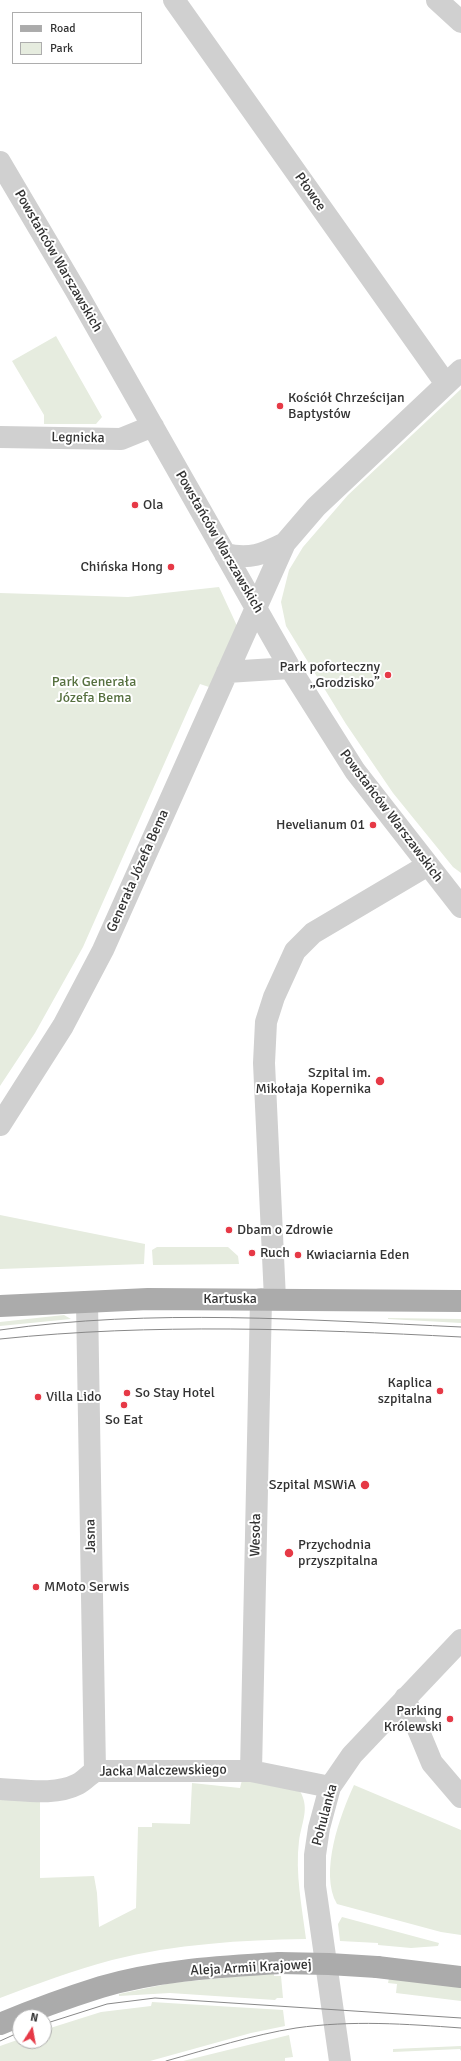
<!DOCTYPE html>
<meta charset="utf-8">
<style>
body{margin:0}
#map{position:relative;width:461px;height:2061px;overflow:hidden;background:#fff;font-family:Signika,sans-serif}
canvas{display:block}
.legend{position:absolute;left:12px;top:12px;width:130px;height:52px;box-sizing:border-box;background:#fff;border:1px solid #adadad;margin:0;padding:5px 7px;list-style:none;font-size:12px;color:#333}
.legend li{display:flex;align-items:center;gap:8px;height:20px}
.legend b{width:20px;border:1px solid #adadad}
.north{position:absolute;left:12px;top:2009px;width:40px;height:40px;box-sizing:border-box;background:#fff;border:1px solid #adadad;border-radius:50%;rotate:11deg;font-size:11px;font-weight:700;line-height:16px;text-align:center;color:#333}
.north::after{content:'';display:block;margin:auto;width:14px;height:18px;background:#e63946;clip-path:polygon(50% 0,100% 100%,50% 72%,0 100%)}
</style>
<div id="map">
<canvas width="461" height="2061"></canvas>
<ul class="legend">
<li><b style="height:5px;background:#ababab"></b>Road</li>
<li><b style="height:11px;background:#e6ecdf"></b>Park</li>
</ul>
<div class="north">N</div>
</div>
<script>
const g = document.querySelector('canvas').getContext('2d');
g.lineJoin = 'round';
function fill(path, color) { g.fillStyle = color; g.fill(path, 'evenodd'); }
function strokePath(path, color, width, dash) { g.strokeStyle = color; g.lineWidth = width; g.lineCap = dash ? 'butt' : 'round'; g.setLineDash(dash || []); g.stroke(path); }
function write(font, color, halo, rows, align = 'center') {
  g.font = font + ' Signika,sans-serif'; g.lineWidth = 4; g.setLineDash([]); g.textBaseline = 'middle'; g.strokeStyle = halo; g.fillStyle = color; for (const [text, x, y, turn = 0] of rows) {
    g.save(); g.translate(x, y); g.rotate((+turn || 0) * Math.PI / 180); g.textAlign = isNaN(turn) ? turn : align; if (halo) g.strokeText(text, 0, 0); g.fillText(text, 0, 0); g.restore();
  }
}
fill(new Path2D(`
 M 56,336 L 102,417 L 96,424 L 44,424 L 44,415 L 12,361 Z
 M 461,389 L 461,873 L 453,867 L 393,793 L 346,724 L 286,626 L 281,602 L 289,570 L 303,547 L 348,495 Z
 M 219,587 L 238,628 L 209,687 L 200,684 L 192,701 L 83,947 L 35,1033 L 0,1086 L 0,593 L 128,597 Z
 M 0,1215 L 145,1244 L 144,1264 L 0,1269 Z
 M 157,1247 L 228,1247 L 238,1256 L 239,1264 L 153,1265 L 152,1250 Z
 M 64,1315 L 71,1319 L 0,1326 L 0,1322 Z
 M 388,1318 L 461,1319 L 461,1323 L 388,1319 Z
 M 242,1780 L 298,1788 C 311,1807 302,1820 299,1841 C 295,1873 302,1907 306,1939 C 241,1940 176,1944 112,1960 C 74,1970 37,1984 0,1998 L 0,1798 L 40,1800 L 40,1878 L 94,1876 L 97,1893 L 99,1927 L 136,1908 L 138,1827 L 152,1827 L 152,1823 L 190,1824 L 192,1783 L 240,1788 Z
 M 354,1785 L 461,1830 L 461,1935 L 441,1932 L 337,1904 C 319,1873 340,1815 354,1785 Z
 M 342,1917 L 439,1943 L 438,1946 L 411,1948 L 378,1945 L 378,1943 L 340,1941 L 338,1924 Z
 M 274,1973 L 274,1976 L 281,1976 L 283,1998 L 277,1998 L 275,2000 L 170,1993 L 119,1996 L 119,1994 L 171,1983 Z
 M 389,1978 L 461,1987 L 461,2001 L 396,1993 L 397,1984 L 388,1983 Z
 M 152,2002 L 283,2010 L 285,2026 L 251,2033 L 150,2061 L 0,2061 L 0,2046 L 20,2039 L 20,2041 L 44,2041 L 44,2030 L 101,2012 L 151,2006 Z
 M 289,2035 L 293,2057 L 285,2058 L 285,2061 L 183,2061 Z
 M 461,2046 L 461,2051 L 460,2049 L 393,2052 L 393,2049 Z`), '#e6ecdf');
strokePath(new Path2D(`
 M 174,0 L 446,384
 M 437,0 L 461,22
 M 0,162 L 76,291 L 290,668 L 355,771 L 461,907
 M 0,437 L 121,439 L 153,426
 M 225,554 C 250,560 263,554 285,543
 M 227,672 L 290,668
 M 0,1125 L 63,1026 L 103,950 L 285,543 L 316,507 L 461,370
 M 275,1299 L 264,1063 L 266,1022 L 274,997 L 295,951 L 313,933 L 428,865
 M 87,1302 L 95,1771
 M 405,1698 L 432,1763 L 461,1797
 M 251,1771 L 261,1299
 M 0,1789 C 24,1790 55,1796 78,1784 C 84,1781 89,1775 95,1771 L 251,1771 L 330,1787
 M 340,2061 L 315,1886 L 315,1855 L 319,1828 L 330,1787 L 352,1755 L 461,1640`), '#d0d0d0', 22);
strokePath(new Path2D(`
 M 0,1306 L 148,1299 L 461,1301
 M 377,1967 L 461,1977
 M 0,2024 C 33,2010 66,1998 101,1987 C 158,1970 219,1967 279,1963`), '#ababab', 22);
strokePath(new Path2D(`
 M 0,1330 C 152,1308 308,1320 461,1327
 M 0,1339 C 153,1323 307,1329 461,1337
 M 44,2024 L 107,2004 L 155,1998 L 461,2018
 M 0,2041 L 20,2032
 M 166,2061 C 209,2049 252,2035 296,2028 C 352,2020 406,2024 461,2028`), '#888', 1);
strokePath(new Path2D(`
 M 279,1963 L 329,1964 L 377,1967`), '#ababab', 22);
for (const [x, y, r, color] of [
 [280,406,4,"#e63946"],
 [135,505,4,"#e63946"],
 [171,567,4,"#e63946"],
 [388,675,4,"#e63946"],
 [373,825,4,"#e63946"],
 [380,1081,5,"#e63946"],
 [229,1230,4,"#e63946"],
 [252,1253,4,"#e63946"],
 [298,1255,4,"#e63946"],
 [440,1391,4,"#e63946"],
 [127,1393,4,"#e63946"],
 [38,1397,4,"#e63946"],
 [124,1405,4,"#e63946"],
 [365,1485,5,"#e63946"],
 [289,1553,5,"#e63946"],
 [36,1587,4,"#e63946"],
 [450,1719,4,"#e63946"]
]) { const dot = new Path2D(); dot.arc(x, y, r, 0, 2 * Math.PI); g.fillStyle = color; g.fill(dot); strokePath(dot, '#fff', 1.5); }
write('14px', '#333', '#fff', [
 ["Płowce",310,192,55],
 ["Powstańców Warszawskich",58,261,60],
 ["Legnicka",78,438,1],
 ["Powstańców Warszawskich",219,542,60],
 ["Powstańców Warszawskich",391,816,53],
 ["Generała Józefa Bema",138,871,-66],
 ["Kartuska",230,1299],
 ["Wesoła",256,1535,-89],
 ["Jasna",91,1536,-91],
 ["Jacka Malczewskiego",163,1771,-1],
 ["Pohulanka",325,1815,-75],
 ["Aleja Armii Krajowej",251,1968,-3]
]);
write('14px', '#333', '#fff', [
 ["Kościół Chrześcijan",288,398],
 ["Baptystów",288,414],
 ["Ola",143,505],
 ["Chińska Hong",163,567,"right"],
 ["Park poforteczny",380,667,"right"],
 ["„Grodzisko”",380,683,"right"],
 ["Hevelianum 01",365,825,"right"],
 ["Szpital im.",371,1073,"right"],
 ["Mikołaja Kopernika",371,1089,"right"],
 ["Dbam o Zdrowie",237,1230],
 ["Ruch",260,1253],
 ["Kwiaciarnia Eden",306,1255],
 ["Kaplica",432,1383,"right"],
 ["szpitalna",432,1399,"right"],
 ["So Stay Hotel",135,1393],
 ["Villa Lido",46,1397],
 ["So Eat",124,1420,"center"],
 ["Szpital MSWiA",356,1485,"right"],
 ["Przychodnia",298,1545],
 ["przyszpitalna",298,1561],
 ["MMoto Serwis",44,1587],
 ["Parking",442,1711,"right"],
 ["Królewski",442,1727,"right"]
], 'left');
write('14px', '#56703f', '#fff', [
 ["Park Generała",94,682],
 ["Józefa Bema",94,698]
]);
</script>
